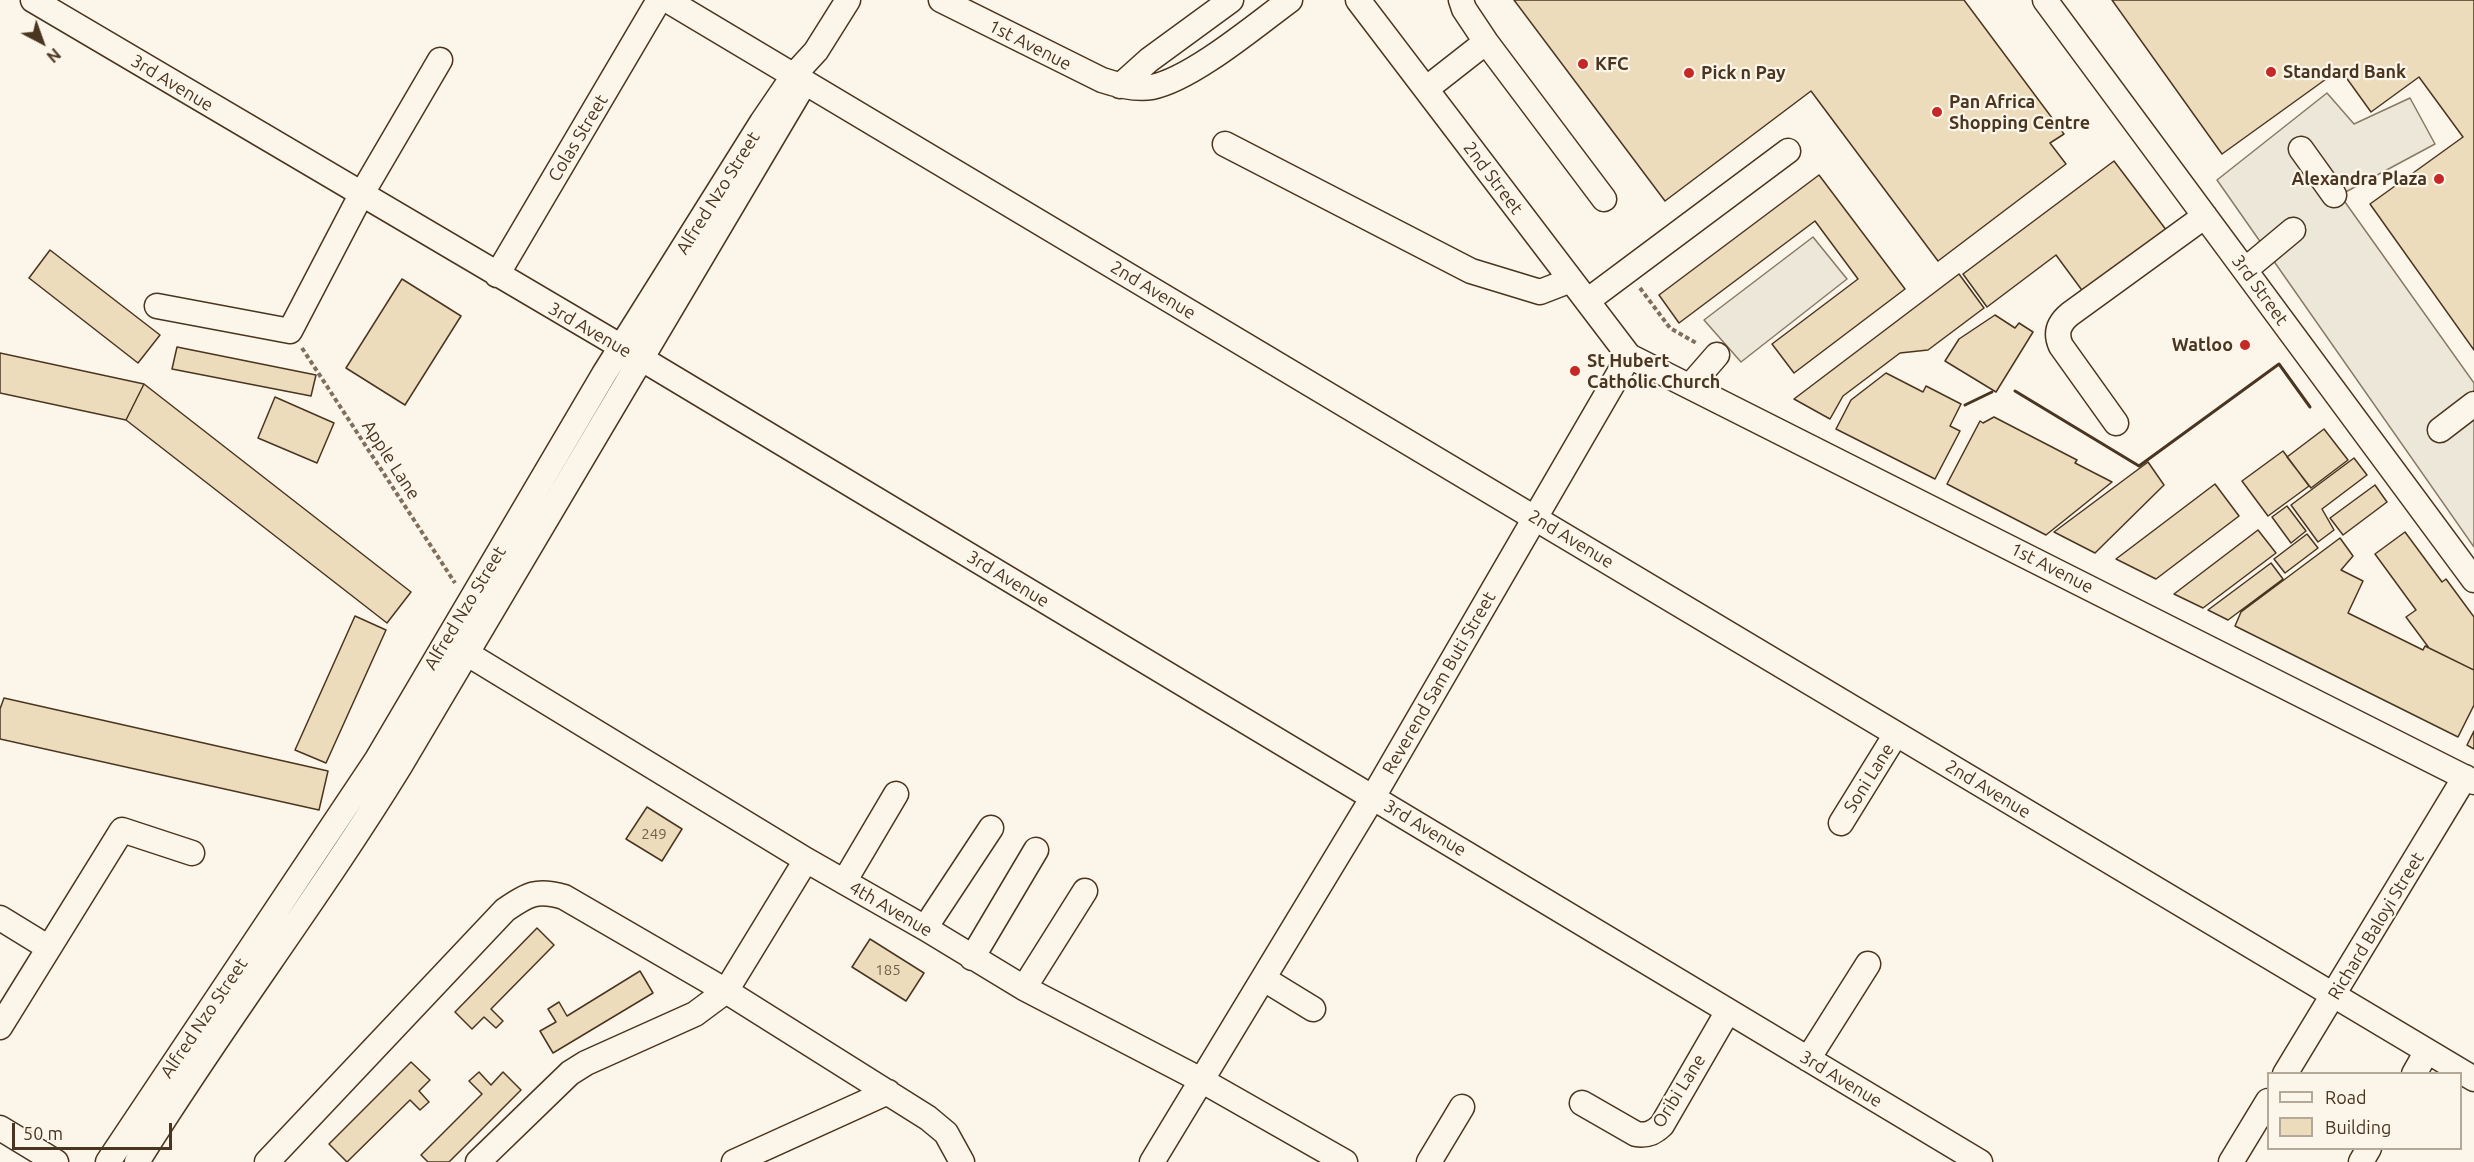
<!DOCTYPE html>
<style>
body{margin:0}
#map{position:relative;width:2474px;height:1162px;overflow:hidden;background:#fbf6e9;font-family:Ubuntu,sans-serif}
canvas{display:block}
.legend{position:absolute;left:2267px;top:1072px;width:195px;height:78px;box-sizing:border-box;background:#fbf6e9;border:2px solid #b4a999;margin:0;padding:8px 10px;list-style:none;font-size:18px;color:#4a3520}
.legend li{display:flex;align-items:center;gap:12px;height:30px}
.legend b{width:30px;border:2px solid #b4a999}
.north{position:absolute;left:12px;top:12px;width:60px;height:60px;-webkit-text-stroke:4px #fbf6e9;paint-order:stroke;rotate:139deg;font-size:16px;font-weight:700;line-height:24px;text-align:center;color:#4a3520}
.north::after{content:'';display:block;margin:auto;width:21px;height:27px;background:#4a3520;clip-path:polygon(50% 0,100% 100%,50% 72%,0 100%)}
.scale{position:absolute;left:12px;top:1123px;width:160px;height:27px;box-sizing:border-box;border:3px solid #4a3520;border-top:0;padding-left:8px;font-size:18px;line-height:21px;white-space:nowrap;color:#4a3520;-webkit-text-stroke:4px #fbf6e9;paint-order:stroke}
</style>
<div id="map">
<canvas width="2474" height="1162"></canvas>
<ul class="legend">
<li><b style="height:8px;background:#fbf6e9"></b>Road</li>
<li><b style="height:16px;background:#ecdcbc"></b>Building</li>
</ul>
<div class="north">N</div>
<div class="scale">50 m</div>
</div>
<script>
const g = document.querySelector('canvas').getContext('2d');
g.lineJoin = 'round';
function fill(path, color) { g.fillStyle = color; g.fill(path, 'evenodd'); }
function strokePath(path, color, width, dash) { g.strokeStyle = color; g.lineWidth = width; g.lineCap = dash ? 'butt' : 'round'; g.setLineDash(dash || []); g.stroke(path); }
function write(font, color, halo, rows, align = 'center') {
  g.font = font + ' Ubuntu,sans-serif'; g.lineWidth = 4.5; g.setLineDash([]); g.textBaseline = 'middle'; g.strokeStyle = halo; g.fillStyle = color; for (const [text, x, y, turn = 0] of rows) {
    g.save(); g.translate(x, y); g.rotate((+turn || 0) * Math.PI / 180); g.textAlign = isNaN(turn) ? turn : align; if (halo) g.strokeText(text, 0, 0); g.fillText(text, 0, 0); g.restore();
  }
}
const parking = new Path2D(`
 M 2327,93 L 2354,124 L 2410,98 L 2435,144 L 2340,195 L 2474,383 L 2474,547 L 2217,180 Z
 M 1813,237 L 1847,279 L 1741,362 L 1704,320 Z`);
fill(parking, '#ede7d9');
strokePath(parking, '#887966', 1.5);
const building = new Path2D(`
 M 1514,0 L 1964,0 L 2064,134 L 2050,143 L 2066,164 L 1938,261 L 1811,91 L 1665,201 Z
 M 2112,0 L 2474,0 L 2474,350 L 2370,204 L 2463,137 L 2419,77 L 2371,112 L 2340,69 L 2222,154 Z
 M 2114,161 L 2167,231 L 2084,293 L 2056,255 L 1987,307 L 1963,274 Z
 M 1819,175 L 1905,289 L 1794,373 L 1772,344 L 1858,279 L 1815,221 L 1679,323 L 1659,295 Z
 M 50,250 L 160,335 L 138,363 L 29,278 Z
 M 1959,274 L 1984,308 L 1928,350 L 1900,353 L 1843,396 L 1830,419 L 1794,399 Z
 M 402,279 L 461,316 L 405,405 L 346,368 Z
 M 1995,315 L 2015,328 L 2019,323 L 2033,332 L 1996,392 L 1945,361 L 1959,339 Z
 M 177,347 L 316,375 L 311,396 L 172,369 Z
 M 0,353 L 144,384 L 126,420 L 0,393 Z
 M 1886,373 L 1923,392 L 1926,386 L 1961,404 L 1950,426 L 1960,431 L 1935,479 L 1836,429 L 1851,400 Z
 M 144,384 L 411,592 L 387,623 L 126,420 Z
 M 275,397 L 334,423 L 317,463 L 258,438 Z
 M 1994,417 L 2077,460 L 2075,463 L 2112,482 L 2046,535 L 1947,484 L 1980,421 L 1983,423 Z
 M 2324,429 L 2348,460 L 2311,488 L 2287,457 Z
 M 2283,451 L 2309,486 L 2268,516 L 2242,481 Z
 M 2354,458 L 2367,475 L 2322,509 L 2334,530 L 2318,542 L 2291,505 Z
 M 2148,462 L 2164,485 L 2095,553 L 2054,532 Z
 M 2215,484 L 2239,516 L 2156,579 L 2116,559 Z
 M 2375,485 L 2387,502 L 2343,535 L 2330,518 Z
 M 2287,506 L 2306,531 L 2291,543 L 2272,517 Z
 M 2258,530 L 2276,553 L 2203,608 L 2174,594 Z
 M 2405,532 L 2442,582 L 2446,579 L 2474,617 L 2474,670 L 2429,648 L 2406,617 L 2416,610 L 2375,554 Z
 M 2307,534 L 2318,548 L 2285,573 L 2274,559 Z
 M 2340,538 L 2353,556 L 2341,570 L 2363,581 L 2348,613 L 2423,650 L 2425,646 L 2474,670 L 2474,705 L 2458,737 L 2235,626 L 2241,612 Z
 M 2271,563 L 2283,579 L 2228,620 L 2208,610 Z
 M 355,616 L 386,630 L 326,763 L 295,750 Z
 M 4,698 L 328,771 L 319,810 L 0,739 L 0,709 Z
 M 2474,731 L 2474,749 L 2467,745 Z
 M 647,807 L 682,829 L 662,861 L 626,839 Z
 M 537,928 L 554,945 L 491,1009 L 503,1021 L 496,1028 L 484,1017 L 472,1029 L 455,1012 Z
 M 870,939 L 924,973 L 906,1001 L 852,967 Z
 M 640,971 L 653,993 L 553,1053 L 540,1031 L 556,1022 L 548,1009 L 559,1002 L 567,1016 Z
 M 411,1062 L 430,1080 L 419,1091 L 429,1102 L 420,1110 L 410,1100 L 347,1162 L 329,1144 Z
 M 479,1072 L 491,1085 L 503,1072 L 521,1090 L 449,1162 L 428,1162 L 421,1155 L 482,1094 L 469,1081 Z`);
fill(building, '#ecdcbc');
strokePath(building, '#4a3520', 1.5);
const minor = new Path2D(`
 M 33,0 L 642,359 L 1980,1162
 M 667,0 L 2474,1079
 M 941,0 L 1102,80 C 1117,85 1136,90 1152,87 C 1192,79 1256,25 1290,0
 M 1358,0 L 1629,356 L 2474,782
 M 1461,0 L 1464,9 L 1486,42 L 1604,199
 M 2045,0 L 2474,580
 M 1120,86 L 1149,60 L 1231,0
 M 1426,89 L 1486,42
 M 1225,144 L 1471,271 L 1540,292 L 1571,280
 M 2301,149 L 2334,195
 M 2245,270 L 2293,230
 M 497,275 L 659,0
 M 1587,301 L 1788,151
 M 157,306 L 290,331 L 361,195 L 440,60
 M 1690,386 L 1717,355
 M 2116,423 L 2061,346 C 2055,333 2059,323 2070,314 L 2205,216
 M 2440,430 L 2474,404
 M 453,645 L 806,860 L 925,928 L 1024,988 L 1201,1080 L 1345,1162
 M 1841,823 L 1896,734
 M 844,882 L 896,794
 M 0,918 L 49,948
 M 925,928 L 991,828
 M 972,958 L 1036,850
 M 1264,979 L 1313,1009
 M 1024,988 L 1085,891
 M 0,1027 L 122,830 L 192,853
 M 1808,1059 L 1868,964
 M 2285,1074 L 2465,777
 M 2414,1074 L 2427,1051
 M 1582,1103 L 1636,1134 C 1647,1136 1654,1133 1662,1125 L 1728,1011
 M 0,1128 L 56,1162
 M 108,1162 L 376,761 L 604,374 L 762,122 L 794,75 L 816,51 L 848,0
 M 137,1162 C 220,1027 317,901 400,766 L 801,89
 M 267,1162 L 505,910 C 528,894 537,889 564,897 L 726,991 L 928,1118 L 946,1133 L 962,1162
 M 478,1162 L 570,1073 L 586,1063 L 695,1014 L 726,991 L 806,860
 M 734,1162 L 888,1092
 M 1152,1162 L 1373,797 L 1629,356
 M 1429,1162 L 1462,1107
 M 2231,1162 L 2268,1101
 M 2361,1162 L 2369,1148`);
strokePath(minor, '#4a3520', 27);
strokePath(new Path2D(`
 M 1640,288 L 1670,328 L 1698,344
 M 302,348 L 455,583`), '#7f6f5c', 4, [4.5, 3]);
strokePath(minor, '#fbf6e9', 24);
strokePath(new Path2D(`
 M 2015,391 L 2139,466 L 2279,364 L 2310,407
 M 1965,405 L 1992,392`), '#4a3520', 3);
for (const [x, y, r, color] of [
 [1583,64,6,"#c62828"],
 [2271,72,6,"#c62828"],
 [1689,73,6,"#c62828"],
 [1937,112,6,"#c62828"],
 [2439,179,6,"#c62828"],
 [2245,345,6,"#c62828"],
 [1575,371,6,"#c62828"]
]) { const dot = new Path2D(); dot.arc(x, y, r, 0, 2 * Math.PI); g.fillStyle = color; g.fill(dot); strokePath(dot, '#fbf6e9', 2); }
write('15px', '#725f47', null, [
 ["249",654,834],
 ["185",888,970]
]);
write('18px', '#4a3520', '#fbf6e9', [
 ["1st Avenue",1030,45,27],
 ["3rd Avenue",172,83,31],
 ["Colas Street",578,138,-59],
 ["2nd Street",1493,178,53],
 ["Alfred Nzo Street",718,193,-58],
 ["2nd Avenue",1153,290,31],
 ["3rd Street",2260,290,54],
 ["3rd Avenue",590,330,30],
 ["Apple Lane",391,460,57],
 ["2nd Avenue",1571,539,31],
 ["1st Avenue",2052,568,27],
 ["3rd Avenue",1008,579,31],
 ["Alfred Nzo Street",465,608,-59],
 ["Reverend Sam Buti Street",1439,683,-60],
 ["Soni Lane",1869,778,-58],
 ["2nd Avenue",1988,789,31],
 ["3rd Avenue",1425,828,31],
 ["4th Avenue",891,909,30],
 ["Richard Baloyi Street",2376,926,-59],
 ["Alfred Nzo Street",204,1018,-56],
 ["3rd Avenue",1841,1079,31],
 ["Oribi Lane",1679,1091,-58]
]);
write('bold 18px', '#4a3520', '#fbf6e9', [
 ["KFC",1595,64],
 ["Standard Bank",2283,72],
 ["Pick n Pay",1701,73],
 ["Pan Africa",1949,102],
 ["Shopping Centre",1949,123],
 ["Alexandra Plaza",2427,179,"right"],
 ["Watloo",2233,345,"right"],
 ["St Hubert",1587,361],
 ["Catholic Church",1587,382]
], 'left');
</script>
